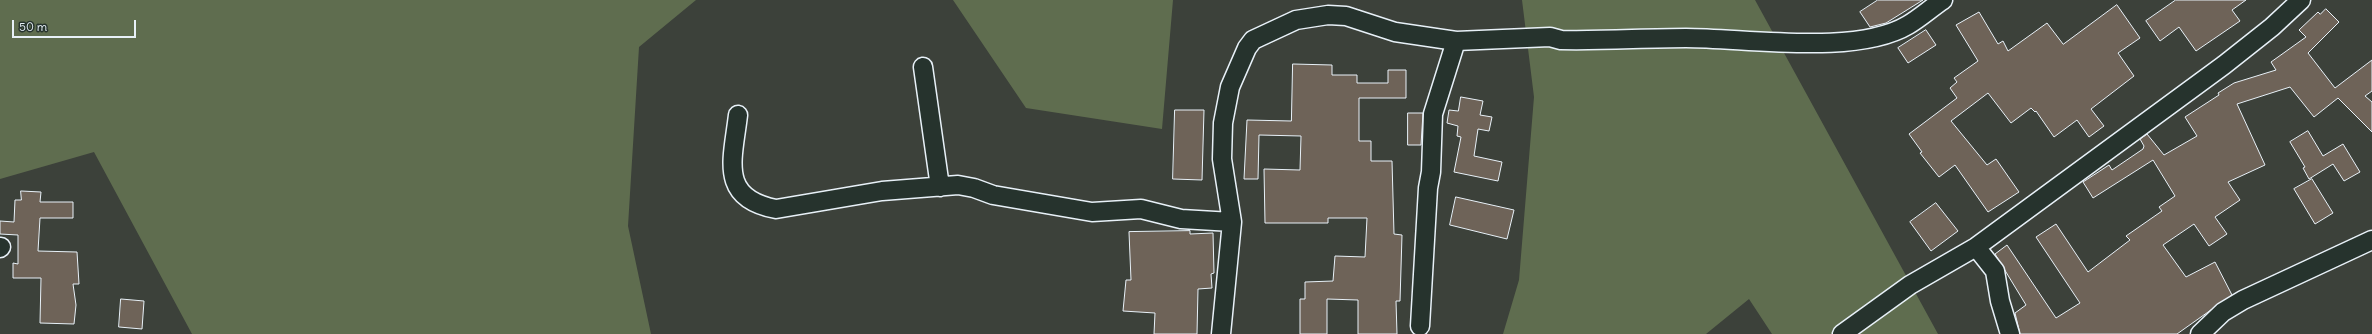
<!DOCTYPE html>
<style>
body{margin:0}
#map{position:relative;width:2372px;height:334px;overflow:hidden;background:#3c413a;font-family:Delius,sans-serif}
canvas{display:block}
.scale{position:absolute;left:12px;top:20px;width:124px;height:18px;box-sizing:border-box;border:2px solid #e8f1f8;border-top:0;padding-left:5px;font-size:12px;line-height:14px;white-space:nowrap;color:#e8f1f8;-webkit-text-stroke:3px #26332d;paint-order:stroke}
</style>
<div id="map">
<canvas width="2372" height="334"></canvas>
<div class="scale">50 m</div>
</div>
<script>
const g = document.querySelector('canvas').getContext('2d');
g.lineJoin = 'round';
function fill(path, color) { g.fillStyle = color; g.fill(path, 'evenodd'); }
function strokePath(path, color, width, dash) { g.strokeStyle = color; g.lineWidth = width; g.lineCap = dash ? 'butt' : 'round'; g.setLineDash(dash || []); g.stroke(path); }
fill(new Path2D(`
 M 0,0 L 696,0 L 639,47 L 628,226 L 651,334 L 192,334 L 94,152 L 0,179 Z
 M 953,0 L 1173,0 L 1162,129 L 1026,108 Z
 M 1522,0 L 1755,0 L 1938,334 L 1772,334 L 1749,299 L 1706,334 L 1503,334 L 1519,280 L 1534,97 Z`), '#5f6d4f');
const building = new Path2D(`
 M 1878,0 L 1923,0 L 1886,23 L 1870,27 L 1860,12 Z
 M 2176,0 L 2246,0 L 2232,10 L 2240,21 L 2196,51 L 2179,27 L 2160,41 L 2146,21 Z
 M 2117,5 L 2140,38 L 2118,53 L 2134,76 L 2091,109 L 2104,126 L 2089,137 L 2077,120 L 2054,137 L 2036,111 L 2035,112 L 2031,108 L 2011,123 L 1988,93 L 1951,121 L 1987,165 L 1996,159 L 2019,192 L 1988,212 L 1955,165 L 1939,177 L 1920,153 L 1922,152 L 1909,134 L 1957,98 L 1950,88 L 1957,82 L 1954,78 L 1978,61 L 1956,25 L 1979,12 L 1998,44 L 2003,41 L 2008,51 L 2047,23 L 2063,44 Z
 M 2326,9 L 2339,22 L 2308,53 L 2335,88 L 2372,60 L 2372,91 L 2365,96 L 2372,102 L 2372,132 L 2338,98 L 2314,117 L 2290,87 L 2237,104 L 2265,165 L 2228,182 L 2240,200 L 2215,217 L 2227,234 L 2209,246 L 2194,224 L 2163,245 L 2186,277 L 2215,262 L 2232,295 L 2177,334 L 2020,334 L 2015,313 L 2026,305 L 1995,254 L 2007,245 L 2056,318 L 2080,303 L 2036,237 L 2056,224 L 2088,272 L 2130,240 L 2126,236 L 2162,211 L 2159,207 L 2175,196 L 2153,160 L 2093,198 L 2083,182 L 2109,165 L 2112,170 L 2143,149 L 2144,146 L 2140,139 L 2147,134 L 2164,155 L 2197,136 L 2185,117 L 2219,95 L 2218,93 L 2234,83 L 2276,70 L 2271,62 L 2306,37 L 2299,30 L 2318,12 L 2320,14 Z
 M 1926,30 L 1936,45 L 1908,63 L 1898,48 Z
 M 1293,64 L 1332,65 L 1332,75 L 1357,75 L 1357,83 L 1388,83 L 1388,70 L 1406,70 L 1406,98 L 1359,98 L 1359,141 L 1371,141 L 1371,161 L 1392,161 L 1394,234 L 1402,235 L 1400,301 L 1396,301 L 1397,334 L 1358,334 L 1358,300 L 1327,299 L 1327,334 L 1300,334 L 1300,299 L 1305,299 L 1305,282 L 1333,281 L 1335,256 L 1365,257 L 1367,218 L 1328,218 L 1328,223 L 1265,223 L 1264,169 L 1300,170 L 1301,136 L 1259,135 L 1258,179 L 1244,179 L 1247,120 L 1291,121 Z
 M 1461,97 L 1483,101 L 1480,115 L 1492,117 L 1489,131 L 1478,129 L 1474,156 L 1502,162 L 1498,181 L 1454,172 L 1461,137 L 1457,136 L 1458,126 L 1447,123 L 1449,110 L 1458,111 Z
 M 1175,110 L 1204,110 L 1202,180 L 1173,179 Z
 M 1408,113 L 1423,113 L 1421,145 L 1408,145 Z
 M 2308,131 L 2323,156 L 2343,144 L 2360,172 L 2344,181 L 2333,164 L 2309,179 L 2303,168 L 2305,167 L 2290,142 Z
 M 2312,179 L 2333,213 L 2315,224 L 2294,189 Z
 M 21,191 L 41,192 L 40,202 L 73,202 L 73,218 L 40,218 L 38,251 L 77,252 L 79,284 L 73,284 L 76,305 L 74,324 L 40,323 L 41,278 L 13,278 L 13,263 L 18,264 L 18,235 L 0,234 L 0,221 L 14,222 L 15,200 L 21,200 Z
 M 1456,197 L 1514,210 L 1507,239 L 1450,225 Z
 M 1936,203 L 1958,231 L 1931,251 L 1910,222 Z
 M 1190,231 L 1190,234 L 1213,233 L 1214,273 L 1211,274 L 1212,288 L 1198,289 L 1197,334 L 1154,334 L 1155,313 L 1123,311 L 1126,280 L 1131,280 L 1129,232 Z
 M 121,299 L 144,301 L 142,329 L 119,327 Z`);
fill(building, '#6e6358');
strokePath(building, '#e8f1f8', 1);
const street = new Path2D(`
 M 923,67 L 940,187
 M 738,115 C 733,159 718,198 776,209 L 882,191 L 958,185 L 974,188 L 993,195 L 1092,212 L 1141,209 L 1181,219 L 1232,222
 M 1976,247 L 1995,271 L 2000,301 L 2010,334
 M 0,248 L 1,247
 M 1420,326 L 1428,188 L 1431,172 L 1433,114 L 1456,41
 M 1221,334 L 1232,222 L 1222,159 L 1223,123 L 1230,87 L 1247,48 L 1253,40 L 1296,20 L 1328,15 L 1346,16 L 1395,32 L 1456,41 L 1550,37 L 1561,40 C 1603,41 1644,38 1686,38 C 1746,38 1856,56 1908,25 C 1920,18 1931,8 1943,0
 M 1842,334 L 1910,285 L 1976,247 L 2224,65 L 2272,27 L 2301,0
 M 2200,334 L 2223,312 L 2243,300 L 2372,240`);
strokePath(street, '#e8f1f8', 21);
strokePath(street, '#26332d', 18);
</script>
